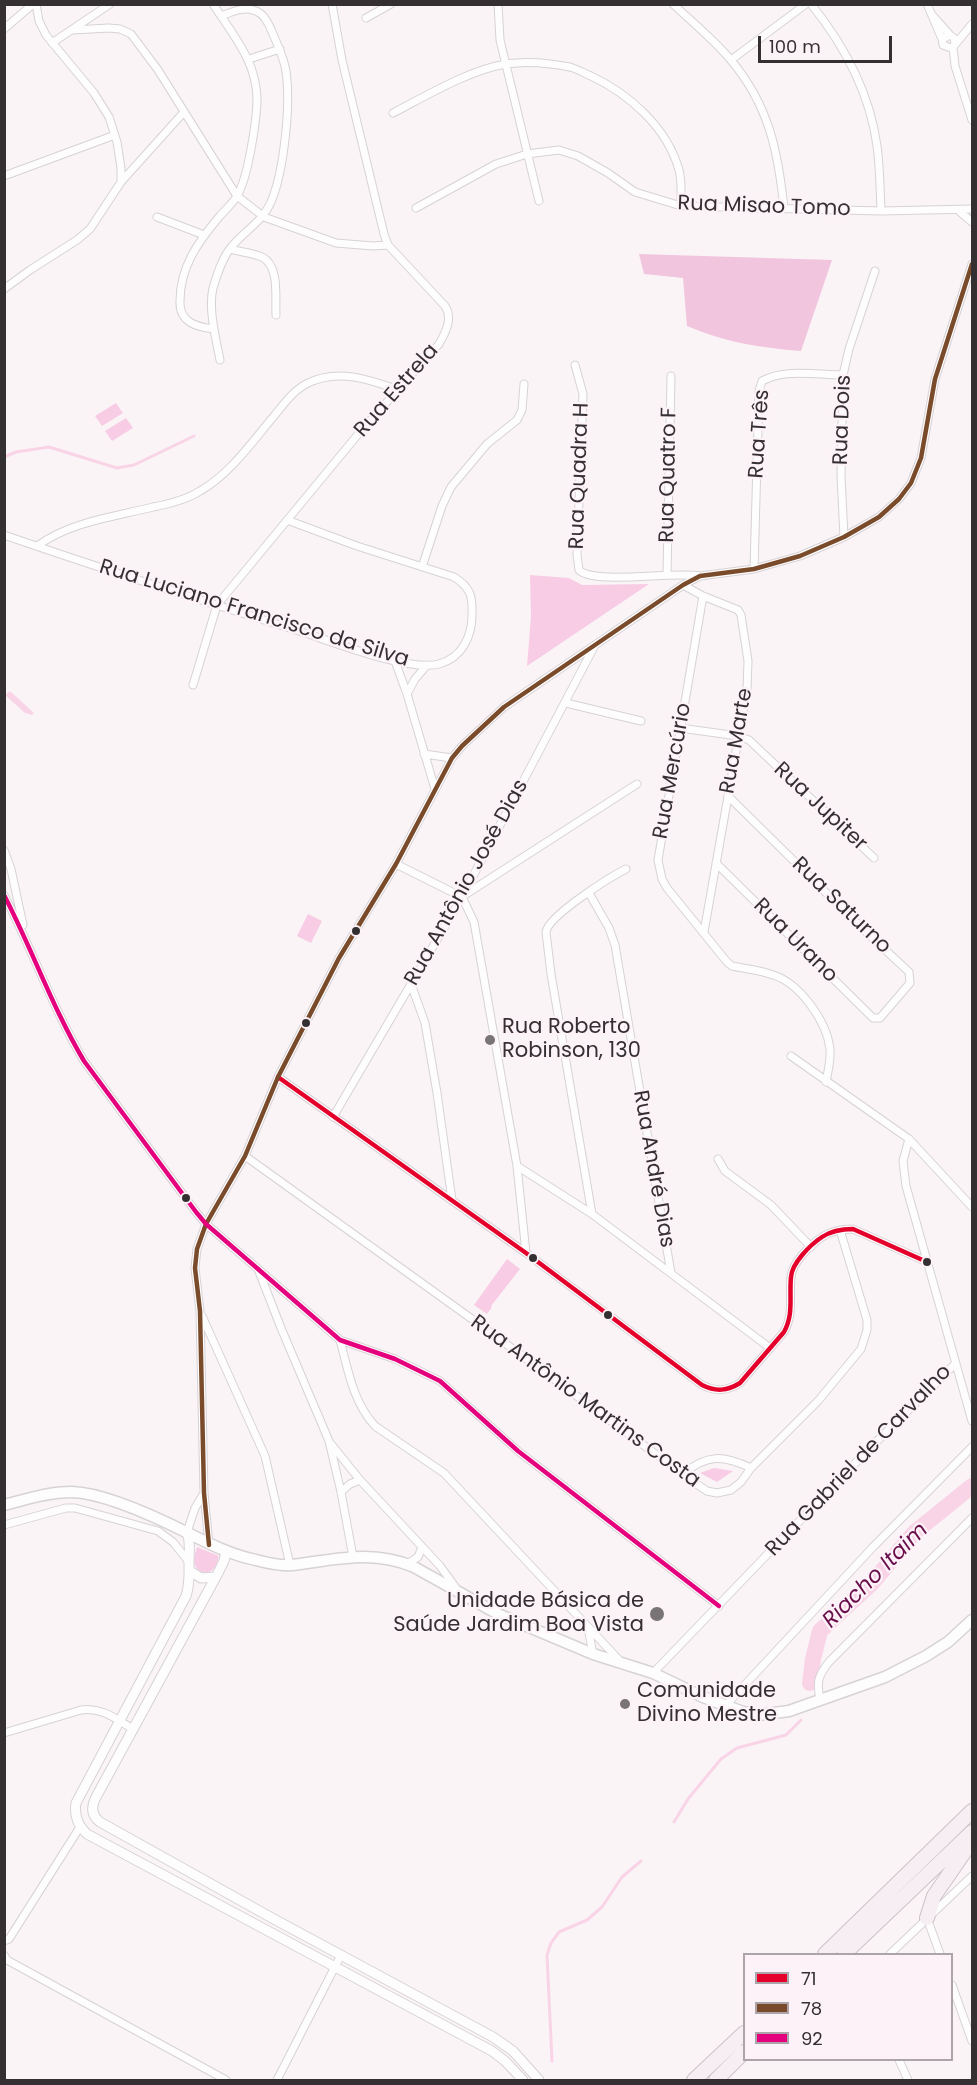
<!DOCTYPE html>
<meta charset="utf-8">
<style>
body{margin:0}
#map{position:relative;width:977px;height:2085px;overflow:hidden;background:#faf4f7;font-family:Poppins,sans-serif}
canvas{display:block}
.frame{position:absolute;inset:0;border:6px solid #343032;pointer-events:none}
.legend{position:absolute;left:743px;top:1953px;width:210px;height:108px;box-sizing:border-box;background:#fcf2f7;border:2px solid #aca4a8;margin:0;padding:8px 10px;list-style:none;font-size:18px;color:#343032}
.legend li{display:flex;align-items:center;gap:12px;height:30px}
.legend b{width:30px;border:2px solid #aca4a8}
.scale{position:absolute;left:758px;top:36px;width:134px;height:27px;box-sizing:border-box;border:3px solid #343032;border-top:0;padding-left:8px;font-size:18px;line-height:21px;white-space:nowrap;color:#343032;-webkit-text-stroke:4px #fcf2f7;paint-order:stroke}
</style>
<div id="map">
<canvas width="977" height="2085"></canvas>
<div class="frame"></div>
<ul class="legend">
<li><b style="height:8px;background:#e4002b"></b>71</li>
<li><b style="height:8px;background:#7a4b2a"></b>78</li>
<li><b style="height:8px;background:#e5007d"></b>92</li>
</ul>
<div class="scale">100 m</div>
</div>
<script>
const g = document.querySelector('canvas').getContext('2d');
g.lineJoin = 'round';
function fill(path, color) { g.fillStyle = color; g.fill(path, 'evenodd'); }
function strokePath(path, color, width, dash) { g.strokeStyle = color; g.lineWidth = width; g.lineCap = dash ? 'butt' : 'round'; g.setLineDash(dash || []); g.stroke(path); }
function write(font, color, halo, rows, align = 'center') {
  g.font = font + ' Poppins,sans-serif'; g.lineWidth = 4.5; g.setLineDash([]); g.textBaseline = 'middle'; g.strokeStyle = halo; g.fillStyle = color; for (const [text, x, y, turn = 0] of rows) {
    g.save(); g.translate(x, y); g.rotate((+turn || 0) * Math.PI / 180); g.textAlign = isNaN(turn) ? turn : align; if (halo) g.strokeText(text, 0, 0); g.fillText(text, 0, 0); g.restore();
  }
}
fill(new Path2D(`
 M 116,403 L 123,413 L 102,426 L 95,416 Z
 M 126,418 L 133,428 L 112,441 L 105,431 Z
 M 530,575 L 569,578 L 582,585 L 649,584 L 527,666 L 531,616 Z
 M 308,914 L 322,921 L 311,943 L 297,936 Z
 M 507,1259 L 520,1269 L 491,1306 L 492,1307 L 487,1314 L 474,1305 Z
 M 714,1468 L 733,1471 L 717,1482 L 700,1473 Z
 M 197,1547 L 219,1556 C 216,1566 214,1574 202,1572 C 191,1566 194,1558 197,1547 Z`), '#f8cce4');
fill(new Path2D(`
 M 639,254 L 832,260 L 801,351 C 761,348 724,342 687,326 L 683,278 L 644,274 Z`), '#f2c5de');
fill(new Path2D(`
 M 10,691 L 34,713 L 32,715 L 25,713 L 5,695 Z`), '#f9d4e7');
strokePath(new Path2D(`
 M 4,457 L 16,452 L 49,447 L 117,468 L 134,465 L 194,436
 M 674,1822 L 688,1799 L 721,1759 L 737,1748 L 786,1735 L 801,1720
 M 552,2061 L 547,1955 L 551,1943 L 559,1932 L 587,1920 L 602,1907 L 622,1877 L 641,1861`), '#f9d4e7', 3);
strokePath(new Path2D(`
 M 810,1683 L 813,1659 L 820,1631 L 872,1583 L 915,1532 L 972,1486`), '#f9d4e7', 16);
const minor = new Path2D(`
 M 213,4 C 233,35 258,63 257,102 C 256,124 248,178 237,196 C 233,203 225,210 219,217 C 198,242 180,267 180,301 C 179,322 196,327 214,329
 M 498,4 L 500,40 L 539,201
 M 673,4 C 692,22 713,39 730,59 C 769,105 778,151 784,208
 M 811,4 C 844,45 870,94 877,146 C 880,167 880,190 881,211
 M 927,4 L 942,39
 M 933,16 L 950,35
 M 366,18 L 391,4
 M 4,29 L 33,4
 M 73,30 L 109,28 L 120,29 L 131,34 L 158,70 L 237,196 L 264,217 L 336,243 L 373,246 L 388,245
 M 52,43 L 110,4
 M 955,44 L 954,38 L 950,35 L 942,39 L 943,45 L 951,48 L 953,47 L 972,24
 M 953,47 L 955,66 L 972,120
 M 249,59 L 280,49
 M 731,60 L 806,4
 M 393,113 C 426,96 469,70 506,64 C 525,61 550,63 570,67 C 577,69 584,73 591,76 C 629,94 667,127 679,170 C 682,181 681,194 681,206
 M 4,176 L 115,135
 M 121,182 L 184,112
 M 416,208 L 496,164 L 527,154 L 559,150 L 578,156 L 608,173 L 635,192 L 681,206 L 881,211 L 972,209
 M 959,211 L 972,222
 M 157,217 L 204,235
 M 230,249 C 240,252 253,253 262,257 C 280,266 275,298 276,315
 M 4,289 L 30,270 L 77,240 L 90,229 L 121,182 L 121,168 L 117,142 L 109,117 L 94,93 L 46,35 L 39,21 L 36,4
 M 220,360 C 216,339 208,309 213,288 C 217,275 221,261 229,250 C 242,232 262,223 271,202 C 284,171 292,100 285,66 C 282,55 277,43 272,32 C 269,24 264,14 256,11 C 244,6 232,12 221,16
 M 575,365 L 583,394 L 577,555 L 579,570 C 594,585 674,571 700,576
 M 4,535 C 102,569 200,600 299,631 C 331,641 408,672 439,664 C 462,658 472,636 472,615 C 473,596 470,587 454,577 L 357,546 L 287,520
 M 844,537 L 841,476 L 843,375 L 849,349 L 875,271
 M 37,546 C 70,522 113,517 153,507 C 169,504 186,500 200,491 C 230,474 252,442 274,416 C 283,405 293,391 306,384 C 337,368 368,379 399,390
 M 422,567 L 442,506 L 451,487 L 487,444 L 517,420 L 522,410 L 524,384
 M 754,569 L 759,391 L 762,381 C 785,368 817,375 843,375
 M 667,574 L 671,376
 M 683,585 L 703,596 L 738,610 L 741,615 L 748,661 L 747,689 L 704,932
 M 703,596 L 658,860 L 662,879 L 667,888 L 727,962 L 732,966 C 746,969 760,970 773,975 C 800,983 827,1022 830,1049 C 831,1060 828,1071 826,1082
 M 395,661 L 407,694 L 435,789
 M 193,685 L 217,605 L 360,432 L 439,344 C 446,332 453,318 445,306 L 388,245 L 384,234 L 342,60 L 332,4
 M 407,694 L 415,679 L 427,665
 M 566,703 L 641,721
 M 680,728 L 738,736 L 749,740 L 874,858
 M 424,754 L 452,758
 M 4,850 L 11,869 L 23,925
 M 716,863 L 873,1018 L 880,1018 L 910,983 L 909,972 L 865,931 L 728,796
 M 396,864 L 462,897
 M 589,893 L 609,928 L 615,945 L 671,1273
 M 4,895 C 32,949 53,1009 84,1061 L 196,1212 L 206,1224 L 340,1340 L 395,1359 L 440,1381 L 518,1451 L 719,1606
 M 463,896 L 637,784
 M 462,897 L 474,922 L 517,1166 L 526,1253
 M 411,984 L 425,1023 L 437,1093 L 452,1200
 M 791,1056 L 909,1139 L 972,1207
 M 278,1077 L 526,1253 L 702,1385 C 716,1392 727,1391 740,1383 L 784,1332 C 794,1314 789,1297 791,1277 C 792,1263 810,1245 822,1237 C 831,1231 842,1229 853,1229 L 927,1262
 M 333,1117 L 462,897 L 594,647
 M 909,1139 L 903,1161 L 906,1186 L 972,1421
 M 245,1156 L 483,1327 L 695,1483 L 707,1491 L 717,1493 L 731,1490 L 741,1482 L 751,1468 L 818,1401 L 861,1349 L 867,1330 L 867,1320 L 840,1230
 M 718,1159 L 725,1171 L 771,1205 L 811,1247
 M 517,1166 L 592,1214 L 770,1348
 M 592,1214 L 551,974 L 546,932 C 548,916 610,877 626,869
 M 258,1269 L 281,1328 L 329,1441 L 341,1492 L 353,1557
 M 202,1316 L 265,1456 L 290,1565
 M 340,1340 C 348,1370 353,1402 375,1426 L 444,1473 L 620,1661
 M 331,1444 L 360,1480 L 440,1566 L 456,1588
 M 683,1474 C 707,1454 723,1455 751,1468
 M 341,1492 L 350,1484 L 360,1480
 M 4,1525 L 66,1508 L 75,1508 L 158,1531 L 173,1542 L 189,1562
 M 187,1532 L 195,1508 L 204,1493
 M 209,1545 L 204,1493 L 200,1311 L 195,1268 L 197,1249 L 206,1224 L 245,1156 L 278,1077 L 339,958 L 396,864 L 452,758 L 462,746 L 504,707 L 683,585 L 700,576 L 754,569 L 800,556 L 844,537 L 879,517 L 899,499 L 911,483 L 921,458 L 935,379 L 972,264
 M 407,1564 L 418,1557 L 422,1547
 M 588,1628 L 593,1654
 M 653,1673 L 868,1450 L 955,1364
 M 820,1701 C 817,1682 817,1677 829,1662 L 972,1518
 M 726,1705 L 873,1547 L 972,1447
 M 4,1733 L 81,1710 C 102,1707 116,1719 133,1729
 M 927,1918 L 940,1954
 M 4,1941 L 9,1939 L 80,1827
 M 890,1954 L 972,1876
 M 4,1955 L 7,1960 L 226,2080
 M 952,1985 L 972,2041
 M 899,2060 L 908,2080
 M 277,2080 L 341,1955`);
const tertiary = new Path2D(`
 M 187,1532 C 191,1544 189,1550 189,1562 C 189,1574 190,1584 186,1596 L 76,1803 C 74,1815 77,1825 87,1834 L 492,2051 L 505,2061 L 523,2080
 M 226,1552 L 224,1561 L 218,1573 L 95,1799 C 91,1808 92,1816 100,1822 L 272,1918 L 493,2037 L 513,2051 L 539,2080
 M 190,1571 L 201,1578 L 215,1577`);
const secondary = new Path2D(`
 M 4,1505 C 27,1499 48,1492 72,1492 C 105,1493 158,1518 188,1533 C 210,1544 231,1555 256,1560 C 267,1563 281,1566 292,1565 C 335,1560 372,1549 414,1567 L 498,1614 L 593,1654 L 653,1673 L 703,1697 L 743,1712 L 759,1715 L 789,1711 L 885,1677 L 926,1656 L 948,1642 L 972,1620`);
const motorway = new Path2D(`
 M 927,1918 L 934,1896 L 972,1841
 M 825,1954 L 972,1811
 M 844,1954 L 972,1832
 M 694,2080 L 744,2033
 M 716,2080 L 744,2052`);
strokePath(minor, '#d7d2d5', 9);
strokePath(tertiary, '#d7d2d5', 11);
strokePath(secondary, '#d7d2d5', 13);
strokePath(motorway, '#ccc2c8', 16);
strokePath(minor, '#fefdfe', 7);
strokePath(tertiary, '#fefdfe', 9);
strokePath(secondary, '#fefdfe', 10);
strokePath(motorway, '#f6eef2', 14);
strokePath(new Path2D(`
 M 278,1077 L 526,1253 L 702,1385 C 716,1392 727,1391 740,1383 L 784,1332 C 794,1314 789,1297 791,1277 C 792,1263 810,1245 822,1237 C 831,1231 842,1229 853,1229 L 927,1262`), '#e4002b', 4.5);
strokePath(new Path2D(`
 M 209,1545 L 204,1493 L 200,1311 L 195,1268 L 197,1249 L 206,1224 L 245,1156 L 278,1077 L 339,958 L 396,864 L 452,758 L 462,746 L 504,707 L 683,585 L 700,576 L 754,569 L 800,556 L 844,537 L 879,517 L 899,499 L 911,483 L 921,458 L 935,379 L 972,264`), '#7a4b2a', 4.5);
strokePath(new Path2D(`
 M 4,895 C 32,949 53,1009 84,1061 L 196,1212 L 206,1224 L 340,1340 L 395,1359 L 440,1381 L 518,1451 L 719,1606`), '#e5007d', 4.5);
for (const [x, y, r, color] of [
 [356,931,5,"#343032"],
 [306,1023,5,"#343032"],
 [490,1040,6,"#797577"],
 [186,1198,5,"#343032"],
 [533,1258,5,"#343032"],
 [927,1262,5,"#343032"],
 [608,1315,5,"#343032"],
 [657,1614,8,"#797577"],
 [625,1704,6,"#797577"]
]) { const dot = new Path2D(); dot.arc(x, y, r, 0, 2 * Math.PI); g.fillStyle = color; g.fill(dot); strokePath(dot, '#fcf2f7', 2); }
write('21px', '#343032', '#fcf2f7', [
 ["Rua Misao Tomo",764,207,2],
 ["Rua Estrela",397,391,-49],
 ["Rua Dois",843,420,-88],
 ["Rua Três",760,434,-86],
 ["Rua Quatro F",669,475,-89],
 ["Rua Quadra H",580,476,-88],
 ["Rua Luciano Francisco da Silva",254,614,17],
 ["Rua Marte",737,741,-80],
 ["Rua Mercúrio",673,771,-80],
 ["Rua Jupiter",820,807,43],
 ["Rua Antônio José Dias",467,883,-61],
 ["Rua Saturno",841,906,44],
 ["Rua Urano",795,941,45],
 ["Rua André Dias",653,1169,80],
 ["Rua Antônio Martins Costa",585,1402,36],
 ["Rua Gabriel de Carvalho",859,1461,-46]
]);
write('21px', '#343032', '#fcf2f7', [
 ["Rua Roberto",502,1028],
 ["Robinson, 130",502,1052],
 ["Unidade Básica de",644,1602,"right"],
 ["Saúde Jardim Boa Vista",644,1626,"right"],
 ["Comunidade",637,1692],
 ["Divino Mestre",637,1716]
], 'left');
write('italic 22px', '#690e4b', '#fcf2f7', [
 ["Riacho Itaim",876,1576,-45]
]);
</script>
